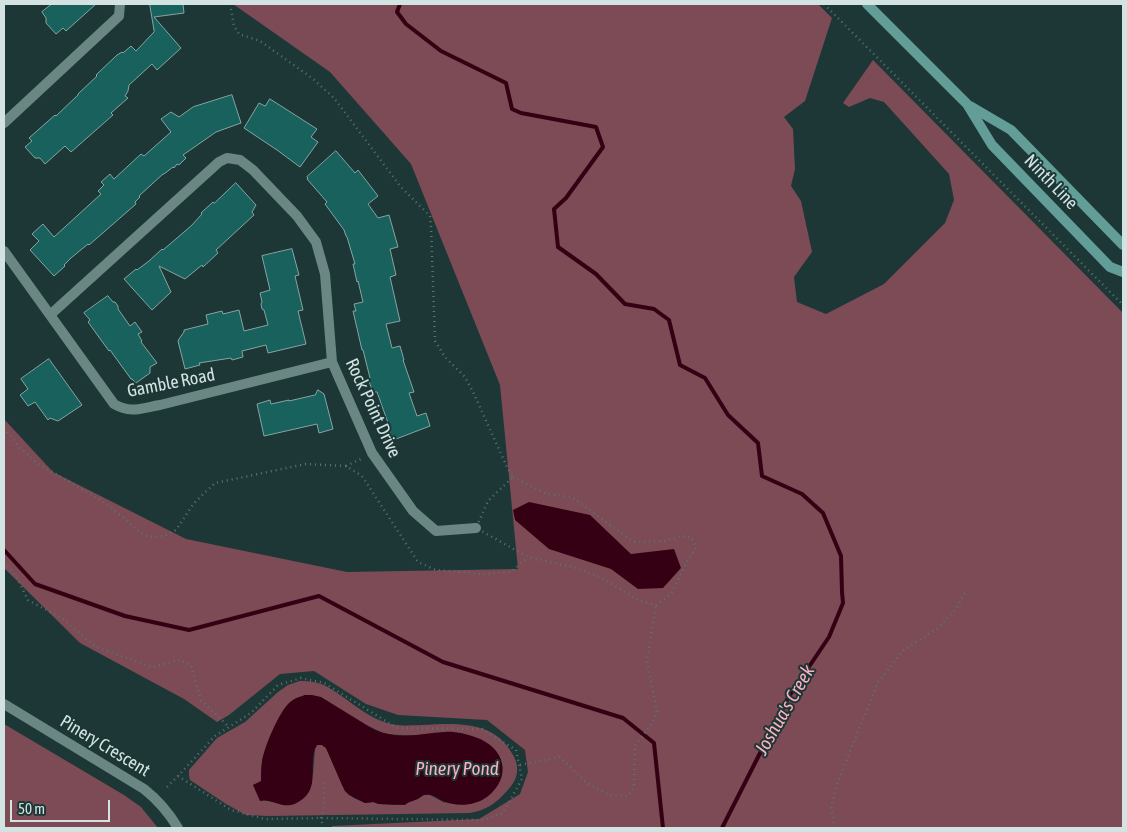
<!DOCTYPE html>
<style>
body{margin:0}
#map{position:relative;width:1127px;height:832px;overflow:hidden;background:#1c3735;font-family:"Asap Condensed",sans-serif}
canvas{display:block}
.frame{position:absolute;inset:0;border:5px solid #d3e3e1;pointer-events:none}
.scale{position:absolute;left:10px;top:800px;width:100px;height:22px;box-sizing:border-box;border:2px solid #d3e3e1;border-top:0;padding-left:6px;font-size:15px;line-height:18px;white-space:nowrap;color:#d3e3e1;-webkit-text-stroke:4px #1c3735;paint-order:stroke}
</style>
<div id="map">
<canvas width="1127" height="832"></canvas>
<div class="frame"></div>
<div class="scale">50 m</div>
</div>
<script>
const g = document.querySelector('canvas').getContext('2d');
g.lineJoin = 'round';
function fill(path, color) { g.fillStyle = color; g.fill(path, 'evenodd'); }
function strokePath(path, color, width, dash) { g.strokeStyle = color; g.lineWidth = width; g.lineCap = dash ? 'butt' : 'round'; g.setLineDash(dash || []); g.stroke(path); }
function write(font, color, halo, rows, align = 'center') {
  g.font = font + ' "Asap Condensed",sans-serif'; g.lineWidth = 4; g.setLineDash([]); g.textBaseline = 'middle'; g.strokeStyle = halo; g.fillStyle = color; for (const [text, x, y, turn = 0] of rows) {
    g.save(); g.translate(x, y); g.rotate((+turn || 0) * Math.PI / 180); g.textAlign = isNaN(turn) ? turn : align; if (halo) g.strokeText(text, 0, 0); g.fillText(text, 0, 0); g.restore();
  }
}
fill(new Path2D(`
 M 233,4 L 818,4 L 832,18 L 805,101 L 784,117 L 793,129 L 795,169 L 791,186 L 801,201 L 812,252 L 794,277 L 797,302 L 826,314 L 884,284 L 945,223 L 954,200 L 949,174 L 884,102 L 870,98 L 849,107 L 843,103 L 873,60 L 1123,313 L 1123,828 L 332,828 L 332,826 L 479,819 L 520,794 L 528,772 L 525,750 L 487,720 L 398,715 L 366,704 L 314,671 L 280,674 L 229,715 L 217,722 L 184,699 L 80,643 L 4,568 L 4,419 L 53,472 L 186,539 L 347,572 L 518,569 L 500,385 L 411,164 L 330,72 Z
 M 300,681 C 309,681 318,682 326,686 C 347,698 362,714 384,722 C 397,727 409,725 422,725 C 456,723 495,720 513,755 C 521,769 517,781 506,792 C 495,804 486,810 470,813 L 268,816 L 246,815 L 226,804 L 190,780 L 189,776 L 189,770 L 217,738 L 245,722 L 278,692 L 288,685 ZM 305,695 L 383,733 C 404,737 426,735 447,732 L 445,803 L 430,795 L 424,795 L 418,799 L 397,805 L 379,804 L 373,802 L 365,803 L 354,798 L 345,791 L 326,748 L 322,745 L 317,745 L 315,749 L 313,774 L 285,805 L 264,800 L 253,785 L 261,782 L 262,760 L 268,742 L 276,724 L 284,709 Z
 M 4,724 L 124,795 L 141,807 L 158,828 L 4,828 Z`), '#7c4b56');
fill(new Path2D(`
 M 529,502 L 590,515 L 631,554 L 674,549 L 681,568 L 663,588 L 638,589 L 611,569 L 549,549 L 515,520 L 513,510 Z
 M 305,695 L 312,695 L 321,697 C 334,705 347,713 360,721 C 368,726 375,731 384,733 C 404,739 425,733 445,732 C 454,731 466,734 475,737 C 505,747 513,777 487,797 C 475,806 456,807 443,801 C 438,799 431,793 425,795 C 422,795 421,797 419,798 C 415,801 409,801 405,805 L 379,804 L 373,802 L 365,803 L 349,795 L 345,791 L 342,785 L 326,748 L 322,745 L 317,745 C 307,761 320,784 304,798 C 300,801 296,804 291,805 C 280,807 270,798 260,801 L 253,785 L 261,781 C 261,775 261,768 262,762 C 264,747 279,712 290,702 C 295,698 299,697 305,695 Z`), '#350013');
strokePath(new Path2D(`
 M 400,4 L 397,12 L 406,24 L 441,51 L 506,83 L 512,109 L 521,113 L 596,127 L 603,147 L 566,198 L 554,209 L 558,247 L 596,274 L 625,304 L 654,309 L 669,320 L 680,365 L 705,378 L 728,415 L 758,443 L 762,476 L 802,494 L 823,513 L 841,556 L 842,592 L 843,603 L 829,637 L 788,698 L 722,828
 M 4,550 L 35,584 L 125,616 L 189,630 L 319,596 L 443,662 L 623,718 L 654,743 L 663,828`), '#350013', 4);
const building = new Path2D(`
 M 52,4 L 96,4 L 66,31 L 63,28 L 56,34 L 46,23 L 46,18 L 42,12 Z
 M 150,4 L 183,4 L 184,13 L 154,17 L 181,48 L 157,70 L 152,64 L 129,85 L 128,91 L 125,96 L 128,98 L 111,113 L 113,115 L 71,152 L 65,146 L 45,164 L 40,158 L 35,158 L 25,147 L 32,141 L 29,138 L 55,115 L 56,116 L 78,95 L 78,94 L 97,76 L 96,75 L 117,55 L 122,52 L 123,53 L 131,46 L 136,51 L 154,32 Z
 M 232,95 L 241,123 L 216,132 L 183,155 L 186,158 L 179,165 L 177,164 L 174,168 L 173,167 L 164,174 L 163,174 L 139,196 L 140,197 L 135,202 L 136,204 L 89,245 L 88,244 L 71,258 L 64,265 L 65,266 L 54,276 L 30,250 L 39,241 L 32,234 L 43,224 L 54,237 L 101,194 L 98,191 L 104,185 L 101,182 L 110,174 L 114,179 L 141,154 L 144,156 L 171,132 L 161,119 L 171,112 L 179,117 L 193,107 Z
 M 270,99 L 317,129 L 311,137 L 318,142 L 300,167 L 277,150 L 244,128 L 259,103 L 265,106 Z
 M 336,151 L 355,173 L 358,170 L 378,196 L 368,204 L 378,218 L 389,215 L 398,247 L 390,249 L 396,275 L 390,277 L 400,321 L 386,324 L 392,348 L 400,346 L 404,360 L 403,360 L 414,392 L 409,393 L 417,416 L 426,413 L 430,426 L 396,439 L 391,436 L 387,420 L 377,392 L 373,392 L 368,379 L 370,378 L 363,350 L 362,350 L 353,311 L 356,311 L 354,304 L 363,302 L 358,281 L 357,282 L 353,264 L 355,264 L 347,237 L 346,236 L 344,230 L 325,204 L 327,202 L 307,179 L 308,178 L 307,177 Z
 M 236,183 L 256,205 L 252,212 L 254,215 L 216,250 L 218,253 L 203,267 L 202,265 L 185,279 L 159,266 L 171,292 L 152,310 L 124,279 L 136,269 L 137,270 L 149,261 L 162,249 L 163,250 L 191,226 L 202,214 L 201,213 L 213,202 L 214,203 Z
 M 292,249 L 299,275 L 295,276 L 303,310 L 298,311 L 306,344 L 268,353 L 266,345 L 242,351 L 243,357 L 232,360 L 231,358 L 199,363 L 200,365 L 185,369 L 178,341 L 179,339 L 184,332 L 184,330 L 208,324 L 206,315 L 222,311 L 223,314 L 239,310 L 244,331 L 268,325 L 264,310 L 262,309 L 261,304 L 262,302 L 260,293 L 270,290 L 262,256 Z
 M 108,296 L 113,302 L 115,302 L 118,306 L 118,309 L 130,326 L 135,322 L 142,332 L 138,334 L 142,341 L 141,342 L 157,363 L 150,367 L 150,373 L 136,383 L 132,379 L 131,379 L 110,350 L 109,351 L 88,322 L 90,320 L 84,313 Z
 M 49,359 L 82,405 L 58,421 L 50,418 L 48,420 L 35,402 L 28,406 L 20,395 L 28,389 L 21,379 Z
 M 318,390 L 324,394 L 333,429 L 319,433 L 317,424 L 264,436 L 257,404 L 270,400 L 271,404 L 289,400 L 289,401 L 315,395 Z`);
fill(building, '#18615d');
strokePath(building, '#87a5a2', 1);
strokePath(new Path2D(`
 M 230,4 L 234,26 L 239,34 L 260,41 L 312,78 L 334,98 L 400,186 L 430,216 L 431,226 L 435,341 L 445,357 L 465,377 L 474,394 L 507,467 L 513,477
 M 824,4 L 1123,305
 M 4,428 L 20,448 L 37,463 L 102,501 L 124,518 L 139,532 L 149,537 L 164,536 L 176,530 L 194,503 L 215,483 L 306,464 L 346,466 L 362,476 L 418,562 L 436,570 L 483,574 L 511,572 L 528,557
 M 346,466 L 363,458
 M 513,477 L 547,494 L 572,497 L 614,528 L 634,542 L 666,541 L 680,536 L 691,537 L 696,548 L 689,558 L 671,594 L 656,605 L 640,601 L 602,578 L 573,567 L 528,557 L 476,528 L 488,501 Z
 M 4,562 L 16,576 L 28,600 L 63,619 L 96,647 L 152,667 L 180,660 L 191,665 L 201,700 L 229,727
 M 520,765 L 560,757 L 587,783 L 609,795 L 628,796 L 634,786 L 635,746 L 652,723 L 657,711 L 647,662 L 656,605
 M 167,787 L 178,776 L 215,736 L 251,713 L 278,685 L 301,678 L 324,683 L 397,728 L 482,729 L 516,750 L 522,779 L 503,813 L 483,820 L 321,818 L 265,819 L 231,810 L 178,776
 M 323,828 L 321,818 L 324,806 L 324,783
 M 834,828 L 831,807 L 839,779 L 878,682 L 904,650 L 938,628 L 957,608 L 965,592`), '#5c7371', 2.5, [1, 4]);
strokePath(new Path2D(`
 M 4,123 L 119,16 L 120,4
 M 4,251 L 114,404 C 131,414 142,408 160,405 L 332,362
 M 50,315 L 219,162 L 227,158 L 240,160 L 253,170 L 297,216 L 316,242 L 325,274 L 332,362 L 372,453 L 413,511 L 436,531 L 476,528`), '#6a8784', 10);
strokePath(new Path2D(`
 M 4,704 L 144,789 C 158,800 169,813 178,828`), '#6a8784', 10);
strokePath(new Path2D(`
 M 867,4 L 967,104 L 992,145 L 1110,267 L 1123,272
 M 970,106 L 1011,130 L 1123,245`), '#639d98', 10);
write('18px', '#d3e3e1', '#1c3735', [
 ["Ninth Line",1051,182,46],
 ["Gamble Road",171,383,-11],
 ["Rock Point Drive",373,408,65],
 ["Pinery Crescent",105,746,31]
]);
write('italic 19px', '#feb0c1', '#1c3735', [
 ["Joshua's Creek",785,710,-60],
 ["Pinery Pond",457,769]
]);
</script>
